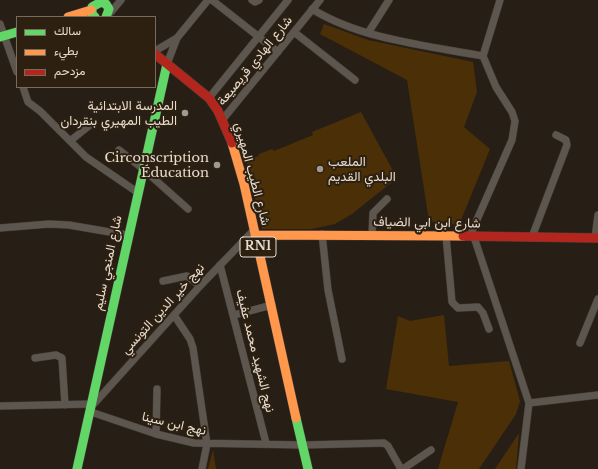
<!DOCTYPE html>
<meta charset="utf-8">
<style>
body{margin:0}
#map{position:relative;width:598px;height:469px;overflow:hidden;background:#271f16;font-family:"Libre Baskerville",Vazirmatn,serif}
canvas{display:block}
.legend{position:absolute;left:16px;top:16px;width:140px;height:72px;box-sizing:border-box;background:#2d2010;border:1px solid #776b5e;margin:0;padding:5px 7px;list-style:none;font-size:12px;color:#e5dcd2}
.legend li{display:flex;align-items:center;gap:8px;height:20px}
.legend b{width:20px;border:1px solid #776b5e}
</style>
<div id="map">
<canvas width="598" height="469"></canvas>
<ul class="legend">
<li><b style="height:5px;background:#63d668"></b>سالك</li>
<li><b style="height:5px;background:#ff974d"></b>بطيء</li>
<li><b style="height:5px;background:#b3261e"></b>مزدحم</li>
</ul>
</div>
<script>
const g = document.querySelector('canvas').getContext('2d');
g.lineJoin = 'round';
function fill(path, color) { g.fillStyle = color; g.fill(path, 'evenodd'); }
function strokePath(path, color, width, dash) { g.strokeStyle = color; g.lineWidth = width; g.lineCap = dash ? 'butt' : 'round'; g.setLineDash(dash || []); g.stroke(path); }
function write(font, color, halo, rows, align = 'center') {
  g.font = font + ' "Libre Baskerville",Vazirmatn,serif'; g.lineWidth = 4; g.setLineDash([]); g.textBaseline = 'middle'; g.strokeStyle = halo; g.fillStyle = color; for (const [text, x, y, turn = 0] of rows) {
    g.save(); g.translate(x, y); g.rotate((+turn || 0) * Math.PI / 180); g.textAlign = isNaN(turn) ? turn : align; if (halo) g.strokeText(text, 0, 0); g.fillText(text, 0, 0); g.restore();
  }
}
fill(new Path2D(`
 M 324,24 L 368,40 L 473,62 L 477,92 L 464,127 L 490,149 L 459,225 L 429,221 L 407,80 L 320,34 Z
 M 361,112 L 397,178 L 352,214 L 335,224 L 312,229 L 262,229 L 246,160 L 259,156 L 259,154 L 272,149 L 274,151 L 313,135 L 312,132 Z
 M 444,315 L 449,366 L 509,361 L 520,401 L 516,414 L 479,469 L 438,469 L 458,402 L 386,389 L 398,316 L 410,321 Z
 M 519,433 L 516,469 L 495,469 Z
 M 213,450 L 216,469 L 208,469 Z`), '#4b2f07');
const street = new Path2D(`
 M 212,0 L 278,52
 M 252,0 L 255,2 L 259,0
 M 500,0 L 483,56 L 496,87 L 512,112 L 515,121 L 512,140 L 472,231 L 529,403 L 521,469
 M 312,9 C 360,39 428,46 483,56
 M 111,12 L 121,0
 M 0,24 L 17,72
 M 294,32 L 355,80
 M 368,33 L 389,0
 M 155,51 L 177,38
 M 167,64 L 177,38 L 208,0
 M 23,87 L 28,102 L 40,111 L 86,157 L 137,192
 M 209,98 L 288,0
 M 223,119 L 320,0
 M 70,141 L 90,125
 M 119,150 L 142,168 L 188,209
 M 0,228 L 49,224 L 69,225 L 127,235
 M 322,234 L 328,290 L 342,359
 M 372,235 L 373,213 L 387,199
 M 446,236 L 452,302 L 458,308 L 478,307 L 483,313 L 489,329
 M 532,237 L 567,145 L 566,140 L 556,135
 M 595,238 L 598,215
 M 220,265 L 266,443
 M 163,281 L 187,276 L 200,286
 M 174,315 L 190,339 L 193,348 L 207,444 L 202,469
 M 234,315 L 272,305
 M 580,343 L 598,299
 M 35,358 L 56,355 L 62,358 L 65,405
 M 529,403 L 598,395
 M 0,406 L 92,404
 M 92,406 L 200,286 L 254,230
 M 91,412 L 156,434 L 194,443 L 303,445 L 384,443 L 388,446 L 401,469
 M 156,434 L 157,389
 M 403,469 L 431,450`);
const fast = new Path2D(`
 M 95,17 L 92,14 L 92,7 L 101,2 L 106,4 L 109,9 L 106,17
 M 0,37 L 17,32
 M 296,418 L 308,469
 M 77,469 L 167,64`);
const slow = new Path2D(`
 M 68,17 L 91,10
 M 232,143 L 244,184 L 296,418
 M 255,235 L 463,236`);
const jam = new Path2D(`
 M 155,54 L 209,98 L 218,111 L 232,143
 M 463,236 L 598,238`);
strokePath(street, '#423b35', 8);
strokePath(fast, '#423b35', 10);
strokePath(slow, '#423b35', 10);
strokePath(jam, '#423b35', 10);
strokePath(street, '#5d564f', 7);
strokePath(fast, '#63d668', 9);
strokePath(slow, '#ff974d', 9);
strokePath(jam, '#b3261e', 9);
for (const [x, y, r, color] of [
 [185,113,4,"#a29a90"],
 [217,165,4,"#a29a90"],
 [320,169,4,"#a29a90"]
]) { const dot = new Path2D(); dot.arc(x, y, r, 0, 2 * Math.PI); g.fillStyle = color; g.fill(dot); strokePath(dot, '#2d2010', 1.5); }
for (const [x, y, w] of [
 [258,247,36]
]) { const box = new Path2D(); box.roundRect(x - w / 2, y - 10, w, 20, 3); g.fillStyle = '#2d2010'; g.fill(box); strokePath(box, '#e5dcd2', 1); }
write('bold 12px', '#e5dcd2', null, [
 ["RN1",258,247]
]);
write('13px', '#e5dcd2', '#2d2010', [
 ["شارع الهادي قريصيعة",255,61,-51],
 ["شارع الطيب المهيري",252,174,75],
 ["شارع ابن ابي الضياف",427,223,1],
 ["شارع المنجي سليم",108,263,-78],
 ["نهج خير الدين التونسي",163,309,-48],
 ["نهج الشهيد محمد عفيف",255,351,76],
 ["نهج ابن سينا",174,424,13]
]);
write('13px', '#e5dcd2', '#2d2010', [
 ["المدرسة الابتدائية",177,106],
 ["الطيب المهيري بنقردان",177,121],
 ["Circonscription",209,158],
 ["Éducation",209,173],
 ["الملعب",328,162,"left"],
 ["البلدي القديم",328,177,"left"]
], 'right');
</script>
